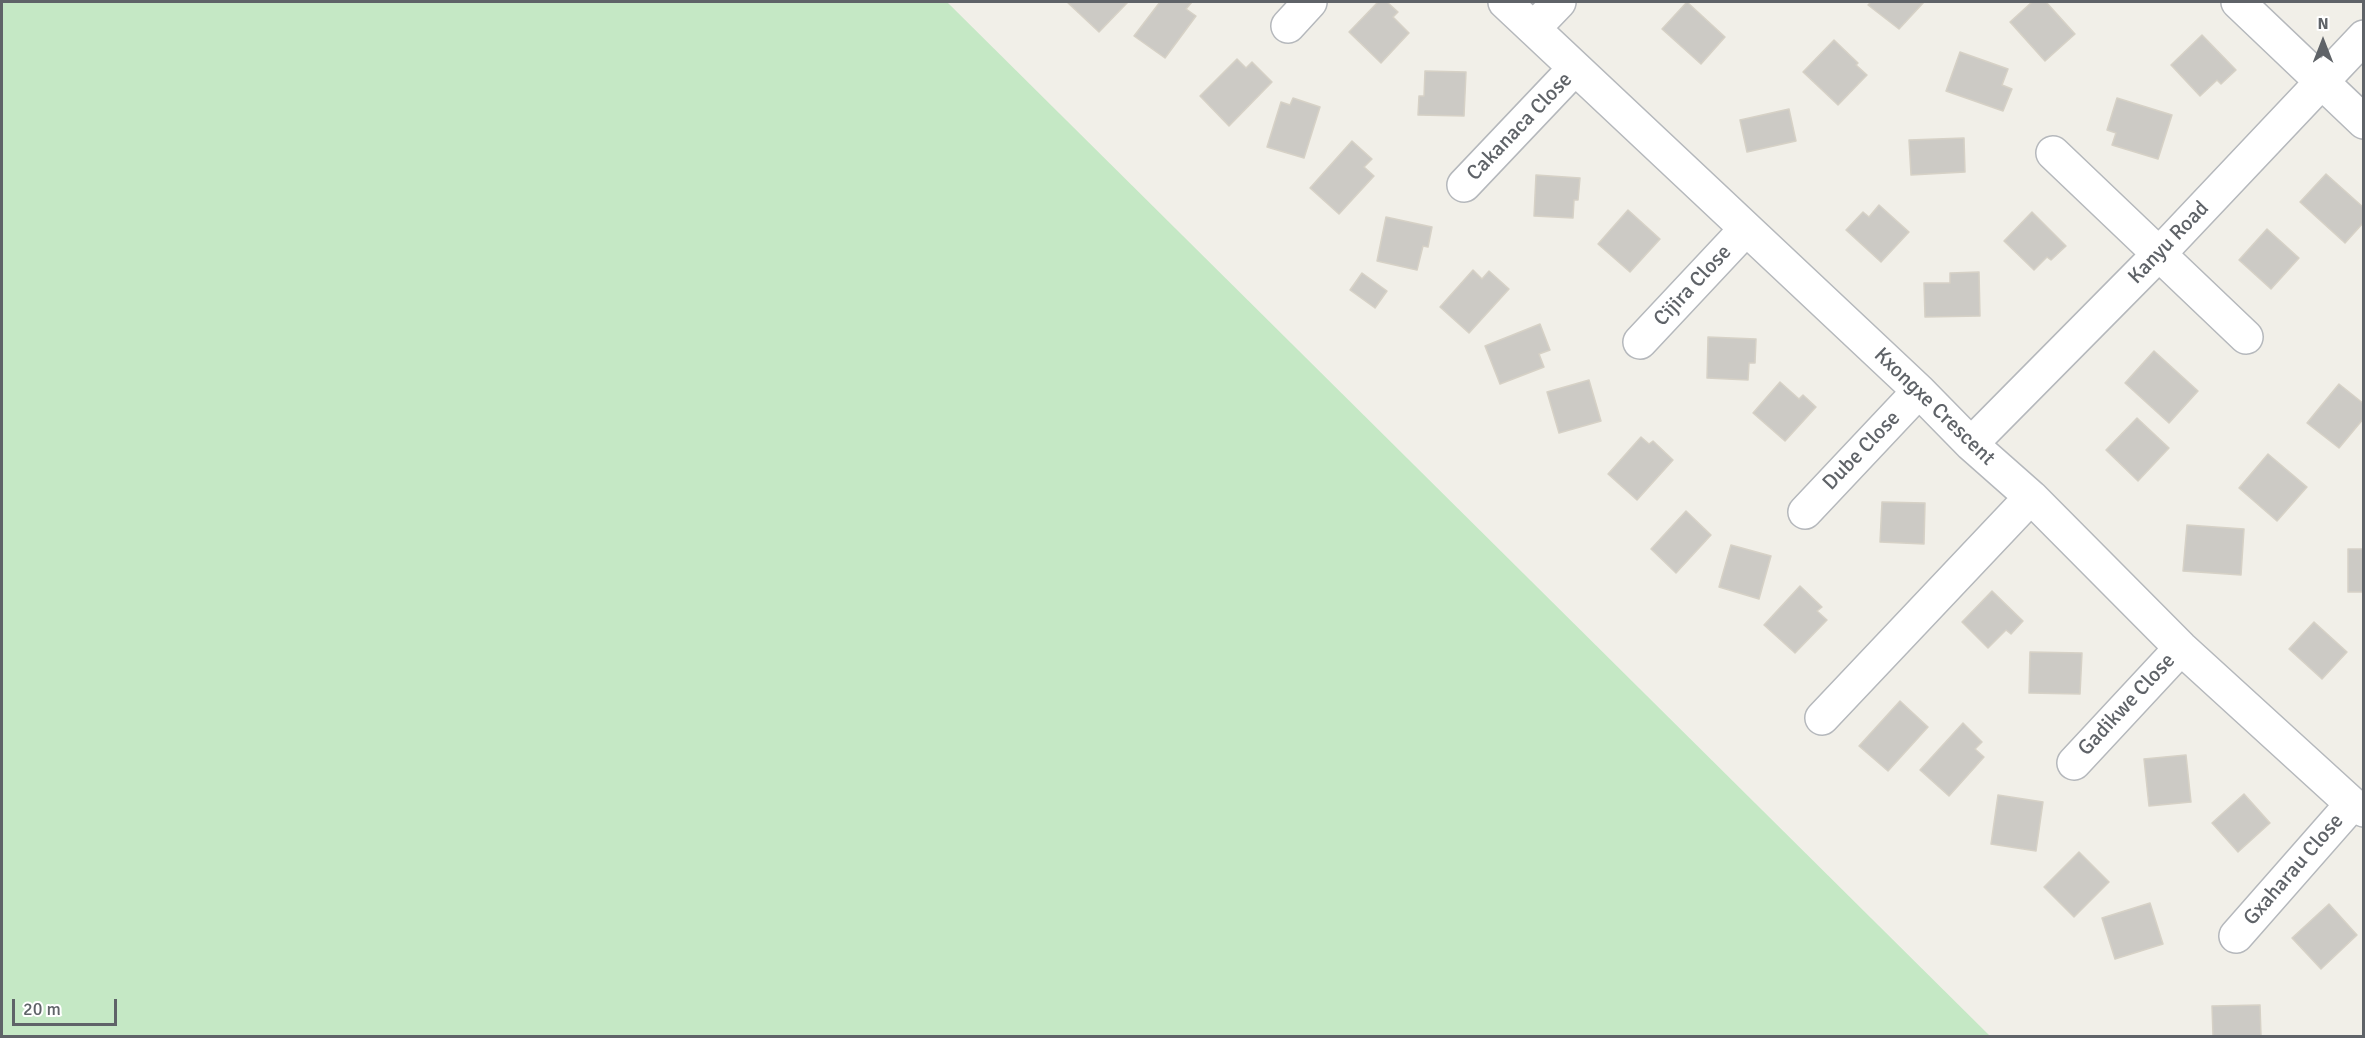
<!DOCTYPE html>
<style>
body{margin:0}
#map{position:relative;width:2365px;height:1038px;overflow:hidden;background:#f1efe8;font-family:Signika,sans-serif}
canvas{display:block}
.frame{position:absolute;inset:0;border:3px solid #5f6368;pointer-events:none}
.north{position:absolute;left:2293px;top:12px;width:60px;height:60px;-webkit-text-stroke:4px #fff;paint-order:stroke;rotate:0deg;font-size:16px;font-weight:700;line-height:24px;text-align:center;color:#5f6368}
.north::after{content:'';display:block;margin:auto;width:21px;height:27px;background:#5f6368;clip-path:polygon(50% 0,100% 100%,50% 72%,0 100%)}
.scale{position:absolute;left:12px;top:999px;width:105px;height:27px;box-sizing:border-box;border:3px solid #5f6368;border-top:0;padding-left:8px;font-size:18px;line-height:21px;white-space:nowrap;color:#5f6368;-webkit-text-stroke:4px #fff;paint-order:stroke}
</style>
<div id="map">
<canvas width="2365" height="1038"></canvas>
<div class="frame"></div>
<div class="north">N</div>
<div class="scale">20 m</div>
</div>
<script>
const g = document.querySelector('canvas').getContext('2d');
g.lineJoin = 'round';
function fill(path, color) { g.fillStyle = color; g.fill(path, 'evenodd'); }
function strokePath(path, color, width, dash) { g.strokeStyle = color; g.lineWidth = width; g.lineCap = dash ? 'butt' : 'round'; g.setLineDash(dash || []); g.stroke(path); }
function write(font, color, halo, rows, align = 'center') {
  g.font = font + ' Signika,sans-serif'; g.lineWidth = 6; g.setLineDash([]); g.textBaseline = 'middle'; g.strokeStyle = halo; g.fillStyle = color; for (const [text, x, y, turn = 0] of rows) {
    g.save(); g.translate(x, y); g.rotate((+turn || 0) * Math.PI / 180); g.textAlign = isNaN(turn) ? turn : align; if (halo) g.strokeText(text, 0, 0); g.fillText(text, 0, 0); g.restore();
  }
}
fill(new Path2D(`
 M 2,2 L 947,2 L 1990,1036 L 2,1036 Z`), '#c5e8c5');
const building = new Path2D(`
 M 1067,2 L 1128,2 L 1099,32 Z
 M 1160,2 L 1192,2 L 1186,9 L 1196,16 L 1165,58 L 1134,36 Z
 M 1378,2 L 1387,2 L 1398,12 L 1393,17 L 1409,33 L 1381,63 L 1349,32 Z
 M 1687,2 L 1725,37 L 1701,64 L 1662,29 Z
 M 1871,2 L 1924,2 L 1899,29 L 1868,5 Z
 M 2032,2 L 2046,2 L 2075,34 L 2045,61 L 2010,22 Z
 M 2202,35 L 2236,70 L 2221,84 L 2217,80 L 2200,96 L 2171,65 Z
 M 1834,40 L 1858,63 L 1856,65 L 1867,75 L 1838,105 L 1803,72 Z
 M 1960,52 L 2008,69 L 2002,85 L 2012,89 L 2003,111 L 1946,91 Z
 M 1237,59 L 1246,68 L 1252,62 L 1272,82 L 1229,126 L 1200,96 Z
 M 1425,71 L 1466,72 L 1464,116 L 1418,115 L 1419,96 L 1424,96 Z
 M 1293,98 L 1320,107 L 1304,158 L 1267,147 L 1281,102 L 1290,105 Z
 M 2117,98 L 2172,115 L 2158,159 L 2112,145 L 2116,133 L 2107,130 Z
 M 1789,109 L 1796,141 L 1747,152 L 1740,120 Z
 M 1964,138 L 1965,172 L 1911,175 L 1909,140 Z
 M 1352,141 L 1372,159 L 1364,167 L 1374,176 L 1339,214 L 1310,188 Z
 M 2326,174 L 2364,208 L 2364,222 L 2345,243 L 2300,202 Z
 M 1536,175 L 1580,178 L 1578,200 L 1574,200 L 1573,218 L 1534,216 Z
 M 1879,205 L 1909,232 L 1881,262 L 1846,230 L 1863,212 L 1869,217 Z
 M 1628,210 L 1660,239 L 1630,272 L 1598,244 Z
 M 2032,212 L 2066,246 L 2051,260 L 2047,257 L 2034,270 L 2004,241 Z
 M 1386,217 L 1432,227 L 1428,247 L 1423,246 L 1417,270 L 1377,261 Z
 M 2267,229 L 2299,258 L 2271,289 L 2239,260 Z
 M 1473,270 L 1482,279 L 1489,271 L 1509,289 L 1469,333 L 1440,307 Z
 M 1979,272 L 1980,316 L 1925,317 L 1924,283 L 1950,283 L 1950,273 Z
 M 1362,273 L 1387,291 L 1375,308 L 1350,290 Z
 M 1540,324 L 1550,350 L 1539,354 L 1544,367 L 1500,384 L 1485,346 Z
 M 1708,337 L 1756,339 L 1755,363 L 1749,363 L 1748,380 L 1707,378 Z
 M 2154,351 L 2198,391 L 2169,423 L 2125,383 Z
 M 1589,380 L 1601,421 L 1559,433 L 1547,392 Z
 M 1780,382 L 1799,399 L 1803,395 L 1816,407 L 1785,441 L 1753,413 Z
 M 2339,384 L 2364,404 L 2364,418 L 2339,448 L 2307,423 Z
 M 2137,418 L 2169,448 L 2138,481 L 2106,450 Z
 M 1641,437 L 1649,444 L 1653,441 L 1673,460 L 1637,500 L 1608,474 Z
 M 2268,454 L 2307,487 L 2277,521 L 2239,488 Z
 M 1882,502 L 1925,503 L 1924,544 L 1880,542 Z
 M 1686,511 L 1711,535 L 1676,573 L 1651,549 Z
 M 2187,525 L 2244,529 L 2241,575 L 2183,571 Z
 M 1731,545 L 1771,556 L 1759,599 L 1719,587 Z
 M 2348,549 L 2364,549 L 2364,592 L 2348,592 Z
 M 1800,586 L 1822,607 L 1817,611 L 1827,620 L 1795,653 L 1764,625 Z
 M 1992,591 L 2023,621 L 2011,634 L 2006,630 L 1988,648 L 1962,622 Z
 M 2314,622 L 2347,652 L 2322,679 L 2289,649 Z
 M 2030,652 L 2082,653 L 2080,694 L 2029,693 Z
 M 1900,701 L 1928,727 L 1888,771 L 1859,746 Z
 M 1963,723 L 1982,742 L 1975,749 L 1984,757 L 1949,796 L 1920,770 Z
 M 2186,755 L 2191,802 L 2149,806 L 2144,759 Z
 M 2244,794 L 2270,823 L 2238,852 L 2212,823 Z
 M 1998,795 L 2043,802 L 2036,851 L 1991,844 Z
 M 2079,852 L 2109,882 L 2074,917 L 2044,887 Z
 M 2150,903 L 2163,944 L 2115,959 L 2102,918 Z
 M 2329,904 L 2357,935 L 2321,969 L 2292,938 Z
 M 2260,1005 L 2261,1036 L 2213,1036 L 2212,1006 Z`);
fill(building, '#cccac5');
strokePath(building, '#d6d1c6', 1.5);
const street = new Path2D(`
 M 1505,2 L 1919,391 L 1971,444 L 2031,497 L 2181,648 L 2352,804 L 2364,810
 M 2238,2 L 2364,122
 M 1288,26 L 1310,2
 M 1534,28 L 1559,2
 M 2053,153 L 2246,337
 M 1464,185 L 1575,68
 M 1640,342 L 1745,230
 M 1971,444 L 2158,255 L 2364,37
 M 1805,512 L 1919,391
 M 1822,718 L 2031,497
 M 2074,763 L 2181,648
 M 2236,936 L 2352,804`);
strokePath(street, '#b5b8bc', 36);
strokePath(street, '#fff', 33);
write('21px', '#5f6368', '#fff', [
 ["Cakanaca Close",1520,127,-46],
 ["Kanyu Road",2169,243,-46],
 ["Cijira Close",1693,286,-47],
 ["Kxongxe Crescent",1934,407,44],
 ["Dube Close",1862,451,-46],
 ["Gadikwe Close",2127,705,-47],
 ["Gxaharau Close",2294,870,-49]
]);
</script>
